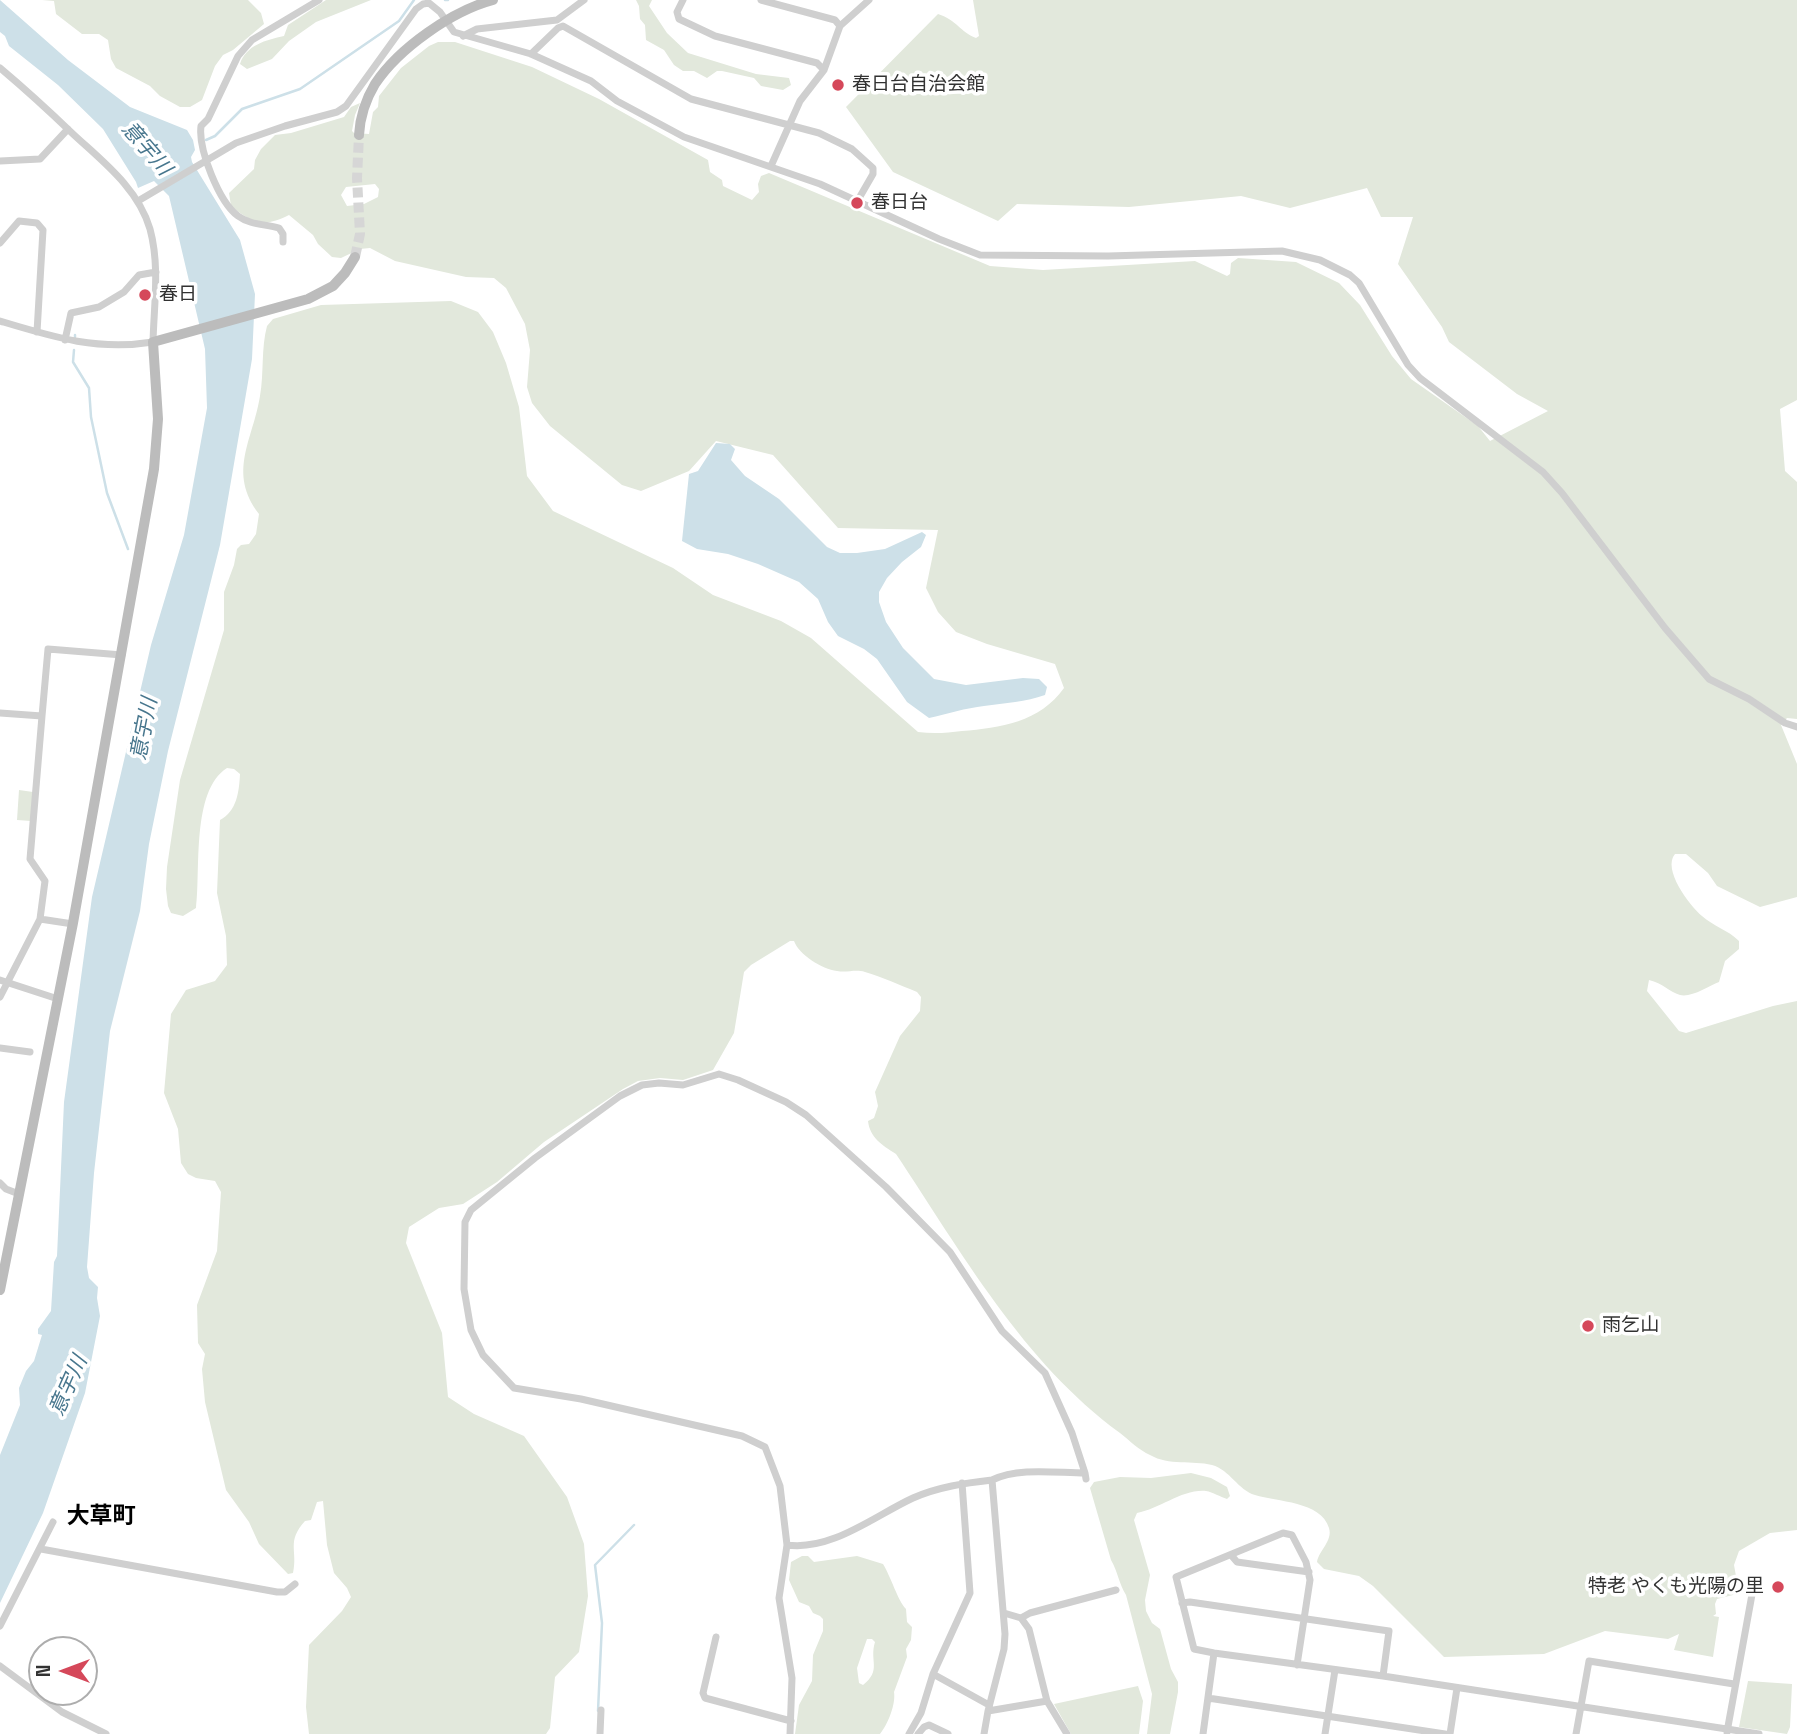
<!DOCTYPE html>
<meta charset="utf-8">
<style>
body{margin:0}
#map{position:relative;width:1797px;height:1734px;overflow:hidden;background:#fff;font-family:"Space Grotesk",sans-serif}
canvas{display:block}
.north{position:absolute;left:28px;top:1636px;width:70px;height:70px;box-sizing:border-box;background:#fff;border:2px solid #adadad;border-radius:50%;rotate:270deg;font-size:19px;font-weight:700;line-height:28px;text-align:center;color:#323232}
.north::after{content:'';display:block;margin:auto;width:24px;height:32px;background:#d5485a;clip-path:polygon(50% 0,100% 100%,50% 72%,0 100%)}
</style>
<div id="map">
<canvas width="1797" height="1734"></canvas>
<div class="north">N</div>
</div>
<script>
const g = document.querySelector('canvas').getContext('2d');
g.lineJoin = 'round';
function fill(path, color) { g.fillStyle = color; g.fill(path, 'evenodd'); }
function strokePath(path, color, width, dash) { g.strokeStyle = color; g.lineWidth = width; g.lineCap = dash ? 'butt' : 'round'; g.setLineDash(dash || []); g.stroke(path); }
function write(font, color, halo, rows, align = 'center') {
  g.font = font + ' "Space Grotesk","Noto Sans JP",sans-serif'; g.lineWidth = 7; g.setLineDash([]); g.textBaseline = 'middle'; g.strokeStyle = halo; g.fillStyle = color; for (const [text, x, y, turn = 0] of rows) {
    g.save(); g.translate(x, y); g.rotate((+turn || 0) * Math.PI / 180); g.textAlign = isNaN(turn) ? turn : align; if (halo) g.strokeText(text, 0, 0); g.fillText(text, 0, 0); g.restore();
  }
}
fill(new Path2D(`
 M 42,0 L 248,0 L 261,13 L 264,24 L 233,50 L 223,55 L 215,66 L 202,100 L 190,107 L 180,107 L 160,96 L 150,86 L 116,68 L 111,59 L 108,40 L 99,34 L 82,34 L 56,14 L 54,1 Z
 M 326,0 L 371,0 L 316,22 L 289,41 L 272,59 L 247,69 L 240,64 C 246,45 266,40 284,36 L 288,25 Z
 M 636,0 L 652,0 L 649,6 L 667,33 L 688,53 L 756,74 L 789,78 L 791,85 L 783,90 L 761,86 L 754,78 L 722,71 L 717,71 L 707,78 L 694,71 L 683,71 L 674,65 L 664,50 L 646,40 L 645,25 L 640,19 L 639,6 Z
 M 973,0 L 1797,0 L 1797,400 L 1780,409 L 1785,471 L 1797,482 L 1797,719 L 1787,718 L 1781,725 L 1797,764 L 1797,897 L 1760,907 L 1717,886 L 1708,873 L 1686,854 L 1675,854 C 1662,869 1689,905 1702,916 C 1713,926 1728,930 1739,941 L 1739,949 L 1725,961 L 1719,982 C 1709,986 1691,998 1680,995 C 1669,992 1663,983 1649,980 L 1647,991 L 1679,1031 L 1686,1033 L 1773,1006 L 1797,1001 L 1797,1530 L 1770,1533 L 1739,1551 L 1734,1565 L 1738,1587 L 1737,1594 L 1717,1599 L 1715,1604 L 1716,1614 L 1713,1616 L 1719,1617 L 1713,1657 L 1674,1650 L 1679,1634 L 1668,1639 L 1605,1631 L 1544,1654 L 1444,1657 L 1373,1586 L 1359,1576 L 1324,1569 L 1317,1562 C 1319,1550 1333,1541 1329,1528 C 1321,1501 1277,1502 1255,1495 C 1238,1490 1230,1470 1212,1465 C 1192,1460 1169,1466 1150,1455 C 1139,1450 1130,1441 1120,1433 C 1023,1362 962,1253 896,1154 C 882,1145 870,1138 868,1121 L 874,1118 L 878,1106 L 875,1092 L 900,1036 L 920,1011 L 921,997 L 917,992 C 900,985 882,977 865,972 C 855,969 847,973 837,971 C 822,969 799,955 794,941 L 790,941 L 751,965 L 744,972 L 734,1033 L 713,1070 L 683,1080 L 660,1078 L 638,1081 L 623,1089 L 544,1142 L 497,1182 L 463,1204 L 439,1208 L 409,1227 L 406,1243 L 442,1333 L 448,1397 L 474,1414 L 524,1436 L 567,1497 L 584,1544 L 588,1596 L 579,1652 L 555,1677 L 550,1728 L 546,1734 L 309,1734 L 306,1707 L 309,1645 L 342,1611 L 351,1597 L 347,1588 L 334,1573 L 327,1545 L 323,1501 L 317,1502 L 311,1520 L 305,1521 C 286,1542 298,1550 293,1573 L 288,1574 L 259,1544 L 249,1522 L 226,1490 L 205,1402 L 202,1369 L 205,1354 L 198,1343 L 197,1305 L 217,1251 L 221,1192 L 215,1181 L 196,1178 L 188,1174 L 181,1163 L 178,1129 L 164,1093 L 171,1014 L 186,990 L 215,981 L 227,965 L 226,936 L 217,893 L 220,820 C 237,811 239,792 240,774 L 234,769 L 227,768 C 191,791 201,870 196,908 L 183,916 L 171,913 L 168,906 L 166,889 L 167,867 L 180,780 L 224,630 L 224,592 L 234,565 L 237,549 L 241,545 L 249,544 L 256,534 L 259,514 C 227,472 253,440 260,396 C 264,373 261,348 267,326 L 273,319 L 321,305 L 451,301 L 478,312 L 493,332 L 506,363 L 519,407 L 527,476 L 553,511 L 673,568 L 713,595 L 781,621 L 811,638 L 918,732 C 933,734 947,733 962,731 C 1000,728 1040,722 1064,688 L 1055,664 L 987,644 L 956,632 L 938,612 L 926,588 L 938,530 L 838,528 L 773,455 L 716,441 L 689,471 L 641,491 L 622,485 L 550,426 L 532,403 L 527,387 L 530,350 L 525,324 L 506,288 L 494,278 L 466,277 L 395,261 L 370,248 L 360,249 L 341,258 L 332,257 L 318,244 L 313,235 L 289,215 C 264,228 252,223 231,206 L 229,193 L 254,169 L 255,160 L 261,149 L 275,135 L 291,133 L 344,117 L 351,107 L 360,103 L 355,115 L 352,131 L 354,133 L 369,134 L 373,112 L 378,107 L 379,96 L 401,68 L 429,46 L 438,42 L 455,42 L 532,67 L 599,99 L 708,160 L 710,172 L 722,180 L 723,186 L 752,200 L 759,192 L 758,184 L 761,176 L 769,173 L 990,266 L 1043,270 L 1195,261 L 1227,276 L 1230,274 L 1231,263 L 1238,258 L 1296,262 L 1339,283 L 1360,305 L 1392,356 L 1411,379 L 1478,426 L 1490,441 L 1548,411 L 1517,394 L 1449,342 L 1442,327 L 1398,264 L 1413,217 L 1381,217 L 1367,188 L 1290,208 L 1241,196 L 1129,207 L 1017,204 L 998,221 L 893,172 L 846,107 L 938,14 C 957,20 960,32 976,38 L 979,36 ZM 375,184 L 379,189 L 378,197 L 364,204 L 347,206 L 341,195 L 346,187 Z
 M 19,790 L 33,792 L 31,821 L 17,820 Z
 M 1191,1473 L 1211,1478 L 1227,1487 L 1230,1496 L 1227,1499 C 1220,1497 1213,1492 1206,1491 C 1182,1489 1160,1509 1137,1513 L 1134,1520 L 1150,1575 L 1145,1600 L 1146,1611 L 1152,1623 L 1160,1629 L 1171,1669 L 1178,1682 L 1178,1692 L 1170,1734 L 1147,1734 L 1152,1694 L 1126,1595 C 1119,1584 1118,1572 1111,1560 L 1090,1488 L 1094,1482 L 1120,1477 L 1151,1478 Z
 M 802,1556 L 808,1556 L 814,1562 L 857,1556 L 883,1564 C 891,1577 898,1601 906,1609 L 907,1622 L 912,1627 L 911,1640 L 906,1649 L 907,1657 L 894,1692 C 896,1704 888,1724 880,1734 L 795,1734 L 799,1705 L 812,1681 L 813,1655 L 823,1631 L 823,1619 L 820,1616 L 813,1613 L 809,1606 L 799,1602 L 789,1580 L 791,1562 ZM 867,1639 L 872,1639 L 875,1642 C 869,1661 882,1670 863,1685 L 859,1683 L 857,1668 Z
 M 1748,1681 L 1792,1684 L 1790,1727 L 1787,1734 L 1739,1727 Z
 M 1138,1686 L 1143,1701 L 1139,1734 L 1071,1734 L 1054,1704 Z`), '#e2e8dc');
fill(new Path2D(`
 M 0,0 L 68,60 L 130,107 L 187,130 L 193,140 L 195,150 L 191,157 L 192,162 L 240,240 L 255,294 L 252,359 L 220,545 L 168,751 L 149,844 L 140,911 L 110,1031 L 94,1173 L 87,1267 L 89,1278 L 98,1287 L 97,1298 L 100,1316 L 85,1393 L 43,1513 L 0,1603 L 0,1455 L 20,1405 L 19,1388 L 26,1371 L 34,1361 L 42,1335 L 38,1334 L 38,1329 L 51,1311 L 54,1262 L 57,1256 L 64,1102 L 92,897 L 151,645 L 184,535 L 207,408 L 205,349 L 169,196 L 154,181 L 138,188 L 136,182 L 103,129 L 58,85 L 9,46 L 5,36 L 0,32 Z
 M 716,443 L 730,444 L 735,449 L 731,460 L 745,476 L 779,499 L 827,547 L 840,553 L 857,553 L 885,549 L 922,532 L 926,535 L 921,547 L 902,562 L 887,578 L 879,592 L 879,602 L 886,622 L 903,648 L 934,679 L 966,685 L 1023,678 L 1039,679 L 1047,687 L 1045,695 C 1026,702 1005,703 984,706 C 966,708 947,714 929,718 L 907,702 L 877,659 L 864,649 L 838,636 L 828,622 L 818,599 L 799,582 L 758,564 L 728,554 L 697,549 L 682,541 L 689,474 L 698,471 Z`), '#cde0e8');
strokePath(new Path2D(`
 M 445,0 L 448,0
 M 206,140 L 215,136 L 242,109 L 300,89 L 399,21 L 414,0
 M 75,337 L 75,335
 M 74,350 L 73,362 L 89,388 L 91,417 L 107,493 L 128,549
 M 598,1711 L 602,1623 L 595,1565 L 634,1525`), '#cde0e8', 2.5);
strokePath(new Path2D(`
 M 355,257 L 360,234 L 357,178 L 359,135`), '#d6d6d6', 10, [10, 5]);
strokePath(new Path2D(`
 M 683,0 L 677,12 L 679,19 L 715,36 L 817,63 L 824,70
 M 761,0 L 835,20 L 840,26
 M 463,36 L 477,29 L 557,20 L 584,0
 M 531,54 L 558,28 L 563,26 L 691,99 L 819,133 L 852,149 L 873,168 L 873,174 L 858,200
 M 0,68 C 25,89 49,111 73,134 C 102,161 138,188 150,229 C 160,266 154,304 153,342 C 97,351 53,337 0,321
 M 0,161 L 40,159 L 68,129
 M 771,166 L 800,101 L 824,70 L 840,26 L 869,0
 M 138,201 L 236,143 L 285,126 L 337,112 L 346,106 L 416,9 L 423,4 L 429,3 L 440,12 L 454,32 L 531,54 L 591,81 L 617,101 L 684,137 L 820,184 L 939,239 L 980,255 L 1108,256 L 1282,251 L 1320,260 L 1350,275 L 1359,283 L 1408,365 L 1420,378 L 1543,472 L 1562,493 L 1665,628 L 1709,679 L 1749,699 L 1785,723 L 1797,727
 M 283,242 L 283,234 L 279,228 C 265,224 250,225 238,216 C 219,202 198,149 201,126 L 208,119 L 238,56 L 252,40 L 319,0
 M 0,243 L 19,221 L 37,223 L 43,230 L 37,332
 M 65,340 L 71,313 L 99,307 L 124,292 L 139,275 L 156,272
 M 0,713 L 42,716 L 48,649 L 122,655
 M 42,716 L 30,859 L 45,881 L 40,919 L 73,924
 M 0,980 L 58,999
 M 0,997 L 40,919
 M 0,1048 L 30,1052
 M 0,1183 L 6,1189 L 19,1194
 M 992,1480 C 1019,1467 1056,1473 1085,1473 L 1086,1479
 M 787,1545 C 832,1551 874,1516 913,1498 C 938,1487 965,1483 992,1480 L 1005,1634 L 1004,1649 L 988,1711
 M 41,1549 L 277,1592 L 285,1592 L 295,1584
 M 1231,1555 L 1237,1562 L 1309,1572
 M 1182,1603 L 1190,1602 L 1389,1631 L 1383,1676
 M 1004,1613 L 1021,1618 L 1030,1613 L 1116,1590
 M 1021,1618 L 1029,1629 L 1047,1701 L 1067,1734
 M 0,1626 L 53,1522
 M 716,1637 L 703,1693 L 705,1698 L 791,1721
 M 1297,1665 L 1310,1580 L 1306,1562 L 1292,1535 L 1283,1533 L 1176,1577 L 1194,1649 L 1214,1653 L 1383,1676 L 1759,1734
 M 0,1666 L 62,1712 L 106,1734
 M 933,1674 L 970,1593 L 962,1483
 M 1208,1698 L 1445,1734
 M 1727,1732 L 1755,1578
 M 600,1734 L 601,1710
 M 790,1734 L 792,1678 L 779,1598 L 787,1545 L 780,1486 L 765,1447 L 742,1436 L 581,1399 L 514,1388 L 483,1355 L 471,1330 L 464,1289 L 465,1222 L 471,1210 L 535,1158 L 620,1096 L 642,1085 L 659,1083 L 683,1085 L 719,1074 L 738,1080 L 786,1102 L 806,1115 L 886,1187 L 950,1252 L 1002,1331 L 1045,1373 L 1072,1433 L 1085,1473
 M 909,1734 L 921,1713 L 933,1674 L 989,1705
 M 918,1734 L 924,1727 L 929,1725 L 948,1734
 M 984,1734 L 988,1711 L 1047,1701
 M 1203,1734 L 1214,1653
 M 1325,1734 L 1335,1670
 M 1450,1734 L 1457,1688
 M 1576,1734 L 1589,1661 L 1734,1684`), '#cfcfcf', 7);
strokePath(new Path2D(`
 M 359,135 C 360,117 366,99 375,84 C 399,48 452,11 493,0
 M 0,1290 L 73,923 L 154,469 L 158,419 L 153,342 L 308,299 L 333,286 L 345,273 L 355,257`), '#bcbcbc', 10);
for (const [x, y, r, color] of [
 [838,85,7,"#d5485a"],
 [857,203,7,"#d5485a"],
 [145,295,7,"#d5485a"],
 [1588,1326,7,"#d5485a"],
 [1778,1587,7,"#d5485a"]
]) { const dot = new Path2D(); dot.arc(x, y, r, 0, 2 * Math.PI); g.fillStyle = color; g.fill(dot); strokePath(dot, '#fff', 2.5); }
write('19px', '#323232', '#fff', [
 ["春日台自治会館",852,85],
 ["春日台",871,203],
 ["春日",159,295],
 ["雨乞山",1602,1326],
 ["特老 やくも光陽の里",1764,1587,"right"]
], 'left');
write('italic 21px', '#47768d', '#fff', [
 ["意宇川",146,149,49],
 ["意宇川",145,729,-79],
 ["意宇川",69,1386,-66]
]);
write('bold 23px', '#000', '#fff', [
 ["大草町",101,1517]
]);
</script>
